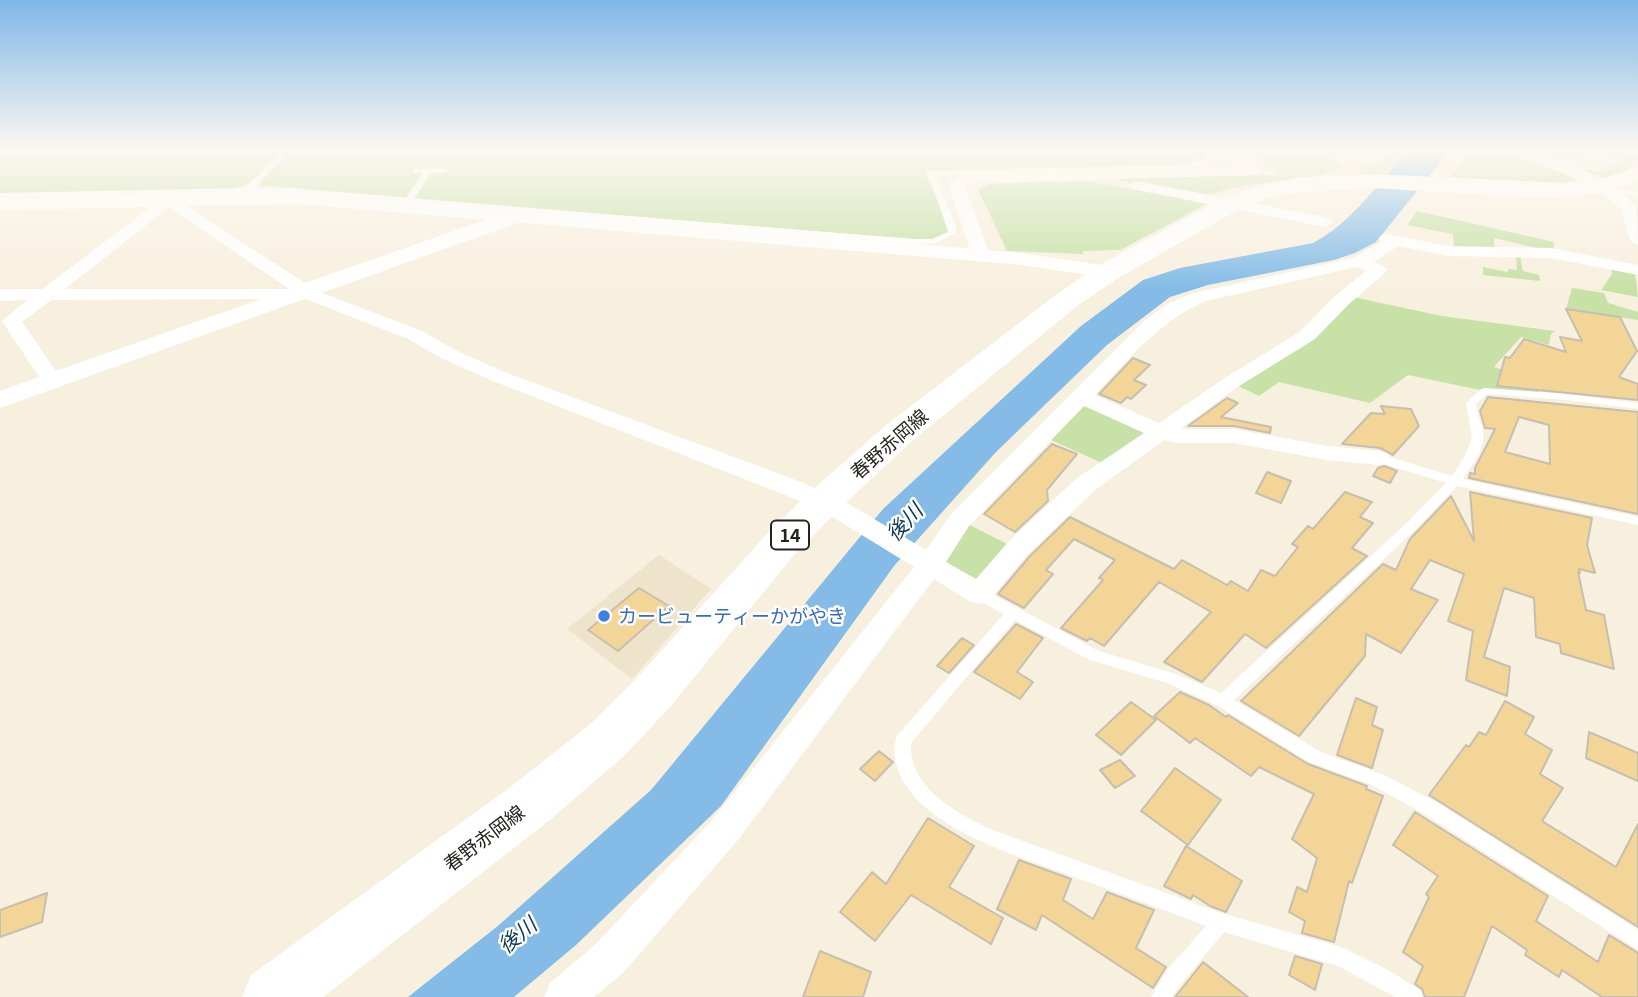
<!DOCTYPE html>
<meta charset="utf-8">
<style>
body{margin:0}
canvas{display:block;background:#f8f0df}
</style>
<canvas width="1638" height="997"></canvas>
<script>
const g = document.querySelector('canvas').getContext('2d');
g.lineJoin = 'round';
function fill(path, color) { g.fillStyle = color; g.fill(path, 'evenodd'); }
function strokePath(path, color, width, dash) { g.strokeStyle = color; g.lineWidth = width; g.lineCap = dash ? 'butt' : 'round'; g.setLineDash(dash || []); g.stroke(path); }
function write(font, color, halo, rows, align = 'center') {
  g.font = font + ' Georgia,"Noto Sans JP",serif'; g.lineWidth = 5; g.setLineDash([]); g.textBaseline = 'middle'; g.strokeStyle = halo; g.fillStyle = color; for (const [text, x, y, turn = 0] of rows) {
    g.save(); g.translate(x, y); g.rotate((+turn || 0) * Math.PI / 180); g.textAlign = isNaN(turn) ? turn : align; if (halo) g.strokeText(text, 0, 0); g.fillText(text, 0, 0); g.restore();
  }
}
fill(new Path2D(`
 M 659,555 L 711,589 L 632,679 L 567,629 Z`), '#eee3cb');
fill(new Path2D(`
 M 0,150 L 283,150 L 250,183 L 233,189 L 0,195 Z
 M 291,150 L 1208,150 L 1204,158 L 1184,165 L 924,170 L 949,228 L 948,232 L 932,240 L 916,240 L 258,185 Z
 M 1245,150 L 1321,150 L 1343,167 L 1318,176 L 1242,186 L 1205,195 L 1119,181 L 1117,177 L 1279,175 C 1269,164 1256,160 1245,150 Z
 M 1381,150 L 1408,150 L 1383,177 L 1340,175 L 1357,174 L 1363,166 L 1376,165 L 1388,155 Z
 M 1470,150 L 1510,150 L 1556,166 L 1582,180 L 1549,184 L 1447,181 Z
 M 1533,150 L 1638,150 L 1638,160 L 1627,170 L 1603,178 L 1583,170 L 1585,168 L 1596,172 L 1624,162 L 1593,152 L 1563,161 Z
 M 1087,181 L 1203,201 L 1207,204 L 1120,250 L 1083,251 L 1083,254 L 1007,251 L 978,189 L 989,184 Z
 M 1417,211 L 1554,242 L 1554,252 L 1494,238 L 1494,251 L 1454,249 L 1453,234 L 1407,225 Z
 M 1516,255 L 1520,255 L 1523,271 L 1539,275 L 1540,281 L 1483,275 L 1483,267 L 1508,272 L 1508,269 L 1517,270 Z
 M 1611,266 L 1635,273 L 1638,297 L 1601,290 L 1612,274 Z
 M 1572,288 L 1604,293 L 1608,303 L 1638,312 L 1638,320 L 1566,309 Z
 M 1353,297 L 1442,316 L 1555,331 L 1551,334 L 1549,345 L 1521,337 L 1494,367 L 1541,382 L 1538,395 L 1485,391 L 1408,375 L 1370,403 L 1279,382 L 1259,396 L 1234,384 Z
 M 1080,396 L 1161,432 L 1111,467 L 1042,436 Z
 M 960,520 L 1017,549 L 979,594 L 930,565 Z`), '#c7e1a7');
fill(new Path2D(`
 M 1408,150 L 1450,150 L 1376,242 L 1355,253 L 1334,260 L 1208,285 L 1170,297 L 1107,345 L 996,452 L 894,566 L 721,806 L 576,945 L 514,997 L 408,997 L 499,925 L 651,790 L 883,509 L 1081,326 L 1143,280 L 1180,268 L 1313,243 C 1353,222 1378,183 1408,150 Z`), '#84bce7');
const building = new Path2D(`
 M 1566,309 L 1620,317 L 1637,351 L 1619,377 L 1638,384 L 1638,400 L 1497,386 L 1505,357 L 1510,358 L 1524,339 L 1566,352 L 1560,337 L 1582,341 Z
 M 1133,358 L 1150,365 L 1134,380 L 1146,385 L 1131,399 L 1127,397 L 1121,403 L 1099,394 Z
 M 1488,397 L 1638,412 L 1638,514 L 1469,478 L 1470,473 L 1475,474 L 1475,468 L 1495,429 L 1485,428 L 1480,411 ZM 1519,417 L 1549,425 L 1550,464 L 1505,452 Z
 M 1227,398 L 1238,403 L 1221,417 L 1271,427 L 1270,433 L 1234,426 L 1188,426 Z
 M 1381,406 L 1411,409 L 1419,426 L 1393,455 L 1380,448 L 1342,444 L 1371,413 L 1385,414 Z
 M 1052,444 L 1077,454 L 1047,490 L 1048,501 L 1015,532 L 984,514 Z
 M 1384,466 L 1397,471 L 1390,483 L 1373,476 L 1378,468 Z
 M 1267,472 L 1291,481 L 1281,503 L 1256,493 Z
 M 1345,492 L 1372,502 L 1360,517 L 1373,523 L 1352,548 L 1367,556 L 1266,648 L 1245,634 L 1202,682 L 1164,662 L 1211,612 L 1159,582 L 1104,646 L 1090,638 L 1087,641 L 1061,628 L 1103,580 L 1099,578 L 1115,560 L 1074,539 L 1046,570 L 1053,574 L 1024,608 L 998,594 L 1029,557 L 1070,517 L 1174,569 L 1182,560 L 1227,585 L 1231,581 L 1248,591 L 1261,570 L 1275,576 L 1298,547 L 1292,544 L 1308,526 L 1313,529 Z
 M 1470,492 L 1592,518 L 1587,545 L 1595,573 L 1579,569 L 1580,573 L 1578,572 L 1586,610 L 1604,615 L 1614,669 L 1561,653 L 1560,644 L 1536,637 L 1534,598 L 1504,588 L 1484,657 L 1510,667 L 1507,696 L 1466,680 L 1473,631 L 1448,621 L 1464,574 L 1430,560 L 1411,589 L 1438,600 L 1401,653 L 1366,634 L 1365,656 L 1299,736 L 1241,701 L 1383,564 L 1396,570 L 1410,539 L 1451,496 L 1474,541 Z
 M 639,588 L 669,606 L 618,651 L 588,630 Z
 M 1016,624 L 1043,638 L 1017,672 L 1033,682 L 1020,699 L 974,672 Z
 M 962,638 L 974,645 L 949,673 L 937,666 Z
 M 1180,692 L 1209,705 L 1226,717 L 1228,715 L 1308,764 L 1367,786 L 1366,789 L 1383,796 L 1352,883 L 1349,881 L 1334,942 L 1302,933 L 1305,921 L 1289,912 L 1297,887 L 1307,892 L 1317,858 L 1292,839 L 1314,794 L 1259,767 L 1251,776 L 1195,738 L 1190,743 L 1154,716 Z
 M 1356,698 L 1377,707 L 1372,725 L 1383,730 L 1372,768 L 1337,755 Z
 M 1505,701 L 1534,717 L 1525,734 L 1552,750 L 1540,774 L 1563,788 L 1542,821 L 1616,867 L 1638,824 L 1638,927 L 1429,795 L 1466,745 L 1469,747 L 1479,732 L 1486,735 Z
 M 1131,702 L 1156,720 L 1121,755 L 1096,735 Z
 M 1589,732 L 1638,753 L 1638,781 L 1586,758 Z
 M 879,751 L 893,762 L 875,781 L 860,769 Z
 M 1120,760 L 1135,776 L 1115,788 L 1100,770 Z
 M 1175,768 L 1221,800 L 1188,845 L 1141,811 Z
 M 1415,812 L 1548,896 L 1536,921 L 1598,962 L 1609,935 L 1638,953 L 1638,997 L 1602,997 L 1562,970 L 1559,977 L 1525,955 L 1527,950 L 1492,926 L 1464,997 L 1425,997 L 1422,989 L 1415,984 L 1423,966 L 1403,952 L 1429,897 L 1426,894 L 1438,876 L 1393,845 Z
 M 928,818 L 974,846 L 949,887 L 1003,918 L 991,944 L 911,895 L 875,941 L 840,912 L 872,872 L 886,884 Z
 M 1186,846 L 1242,881 L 1226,912 L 1210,906 L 1193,895 L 1191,899 L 1164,886 Z
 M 1019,860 L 1071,879 L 1063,900 L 1093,919 L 1107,892 L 1154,910 L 1136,948 L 1166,967 L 1153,988 L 1042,915 L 1036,930 L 997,909 Z
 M 47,893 L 42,922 L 0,937 L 0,910 Z
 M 820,951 L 871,972 L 863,997 L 803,997 Z
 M 1295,956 L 1322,964 L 1315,990 L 1289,975 Z
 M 1203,962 L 1248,997 L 1175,997 Z`);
fill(building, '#f2d597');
strokePath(building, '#c6beae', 2);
fill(new Path2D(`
 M 284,150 L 290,150 L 254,188 L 281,188 L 406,198 L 423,173 L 413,173 L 413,169 L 444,168 L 448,170 L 447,172 L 431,173 L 414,199 L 915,239 L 932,239 L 948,232 L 929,172 L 1180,165 L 1203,160 L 1207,156 L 1208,150 L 1214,150 L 1215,156 L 1208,164 L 1180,169 L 936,176 L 956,227 L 956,233 L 936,243 L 915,245 L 281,192 L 0,197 L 0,193 L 245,188 Z
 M 1600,185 L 1638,192 L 1638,196 L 1600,189 Z
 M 524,216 L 531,218 L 0,408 L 0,401 Z
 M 1485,388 L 1566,394 L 1638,403 L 1638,409 L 1566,400 L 1487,394 L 1476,404 C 1477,414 1481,422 1483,432 C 1486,448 1471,466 1463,479 L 1638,517 L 1638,525 L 1457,486 L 1417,528 L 1234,700 L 1321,752 L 1384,775 L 1438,803 L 1638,930 L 1638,950 L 1426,815 L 1372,785 L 1309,762 L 1218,706 L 1167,683 L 1090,660 L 1015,620 L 911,743 C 909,788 954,811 990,829 L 1221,913 L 1341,947 L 1390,971 L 1420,990 L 1423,997 L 1395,997 L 1338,966 L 1224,932 L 1181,984 L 1172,997 L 1151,997 L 1167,970 L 1206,926 C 1164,910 1122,894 1080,879 C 1025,858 916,829 897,767 C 894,757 893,746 897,736 L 1004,614 L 974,598 L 972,594 L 974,590 L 984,590 L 1099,651 L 1176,674 L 1221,693 L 1408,522 L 1446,483 L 1375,461 L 1373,458 L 1375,455 L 1383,455 L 1452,476 L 1464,458 L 1472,438 L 1466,403 L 1481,389 Z`), '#fff');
fill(new Path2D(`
 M 1223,150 L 1238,150 L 1262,171 L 1255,175 L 964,183 L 990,256 L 981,261 L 972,256 L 948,183 L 961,175 L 1241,167 Z
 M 1137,181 L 1325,217 L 1333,222 L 1325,227 L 1132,189 L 1129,186 L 1132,183 Z
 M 1603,182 L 1624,195 L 1636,208 L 1638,245 L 1630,240 L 1621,209 L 1595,187 Z
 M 169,195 L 305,283 L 502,214 L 514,214 L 516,217 L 514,220 L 317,291 L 422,331 L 455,350 L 507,373 L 801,482 L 844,501 L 926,550 L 951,514 L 1144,321 L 1169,303 L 1193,293 L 1353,258 L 1381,242 L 1379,239 L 1381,235 L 1387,234 L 1449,246 L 1551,248 L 1638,265 L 1638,275 L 1551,258 L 1449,256 L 1398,246 L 1374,262 L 1388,269 L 1385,273 L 1349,304 L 1315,339 L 1236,388 L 1180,429 L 1234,429 L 1327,446 L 1379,451 L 1387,453 L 1391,458 L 1387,463 L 1379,465 L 1327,460 L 1234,443 L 1176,443 L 1164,440 L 1095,490 L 1027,555 L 989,601 L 979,604 L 969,601 L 934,579 L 737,841 L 623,973 L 594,997 L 544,997 L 550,983 L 595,945 L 713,819 L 914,567 L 826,513 L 783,494 L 493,381 L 441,358 L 408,339 L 301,297 L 0,404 L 0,391 L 39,377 L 2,321 L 27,300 L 0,301 L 0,289 L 42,289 L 164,197 ZM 169,207 L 289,289 L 65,289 ZM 1357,267 L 1366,271 L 1335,296 L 1301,331 L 1222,380 L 1159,423 L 1095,395 C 1129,359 1159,321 1206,301 ZM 261,299 L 56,371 L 22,322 L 51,300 ZM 1084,406 L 1144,433 L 1077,478 L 1009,541 L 976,579 L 946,562 L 969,526 Z`), '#fff');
fill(new Path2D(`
 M 1510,150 L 1533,150 L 1573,164 L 1612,187 L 1609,191 L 1597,191 L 1561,172 L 1512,154 Z
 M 299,192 L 1022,253 L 1108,266 L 1116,267 L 1119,272 L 1116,277 L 1108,278 L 1022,265 L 299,204 L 0,210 L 0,198 Z`), '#fff');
fill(new Path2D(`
 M 1638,167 L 1638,182 L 1594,194 L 1564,197 L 1517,197 L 1373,188 L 1301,192 L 1272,197 L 1241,208 L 1118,278 L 1077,306 L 911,442 L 837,511 L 794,555 L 670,707 L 624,756 L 551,819 L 323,997 L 242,997 L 251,975 L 513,785 L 588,726 L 636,679 L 766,535 L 809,493 L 885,426 L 1057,294 L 1098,266 L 1223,198 L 1258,186 L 1301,177 L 1373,174 L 1564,183 L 1605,178 Z`), '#fff');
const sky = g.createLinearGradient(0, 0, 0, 289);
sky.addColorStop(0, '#80b7e8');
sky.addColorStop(0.52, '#fcf8f1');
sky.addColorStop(1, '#fcf8f100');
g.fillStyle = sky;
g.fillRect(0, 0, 1638, 289);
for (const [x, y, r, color] of [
 [604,616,7,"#3f7fe0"]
]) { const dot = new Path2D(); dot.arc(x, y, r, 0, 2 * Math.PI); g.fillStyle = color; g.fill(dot); strokePath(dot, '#fff', 2.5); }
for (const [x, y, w] of [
 [790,535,38]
]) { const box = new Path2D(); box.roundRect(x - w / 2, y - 14.5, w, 29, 5); g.fillStyle = '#fff'; g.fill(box); strokePath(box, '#26231d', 2); }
write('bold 18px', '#26231d', null, [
 ["14",790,535]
]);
write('19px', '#26231d', '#fff', [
 ["春野赤岡線",889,444,-41],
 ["春野赤岡線",484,838,-37]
]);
write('19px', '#366cbe', '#fff', [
 ["カービューティーかがやき",618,616]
], 'left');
write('italic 21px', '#0a3753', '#fff', [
 ["後川",904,522,-47],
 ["後川",517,935,-40]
]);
</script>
